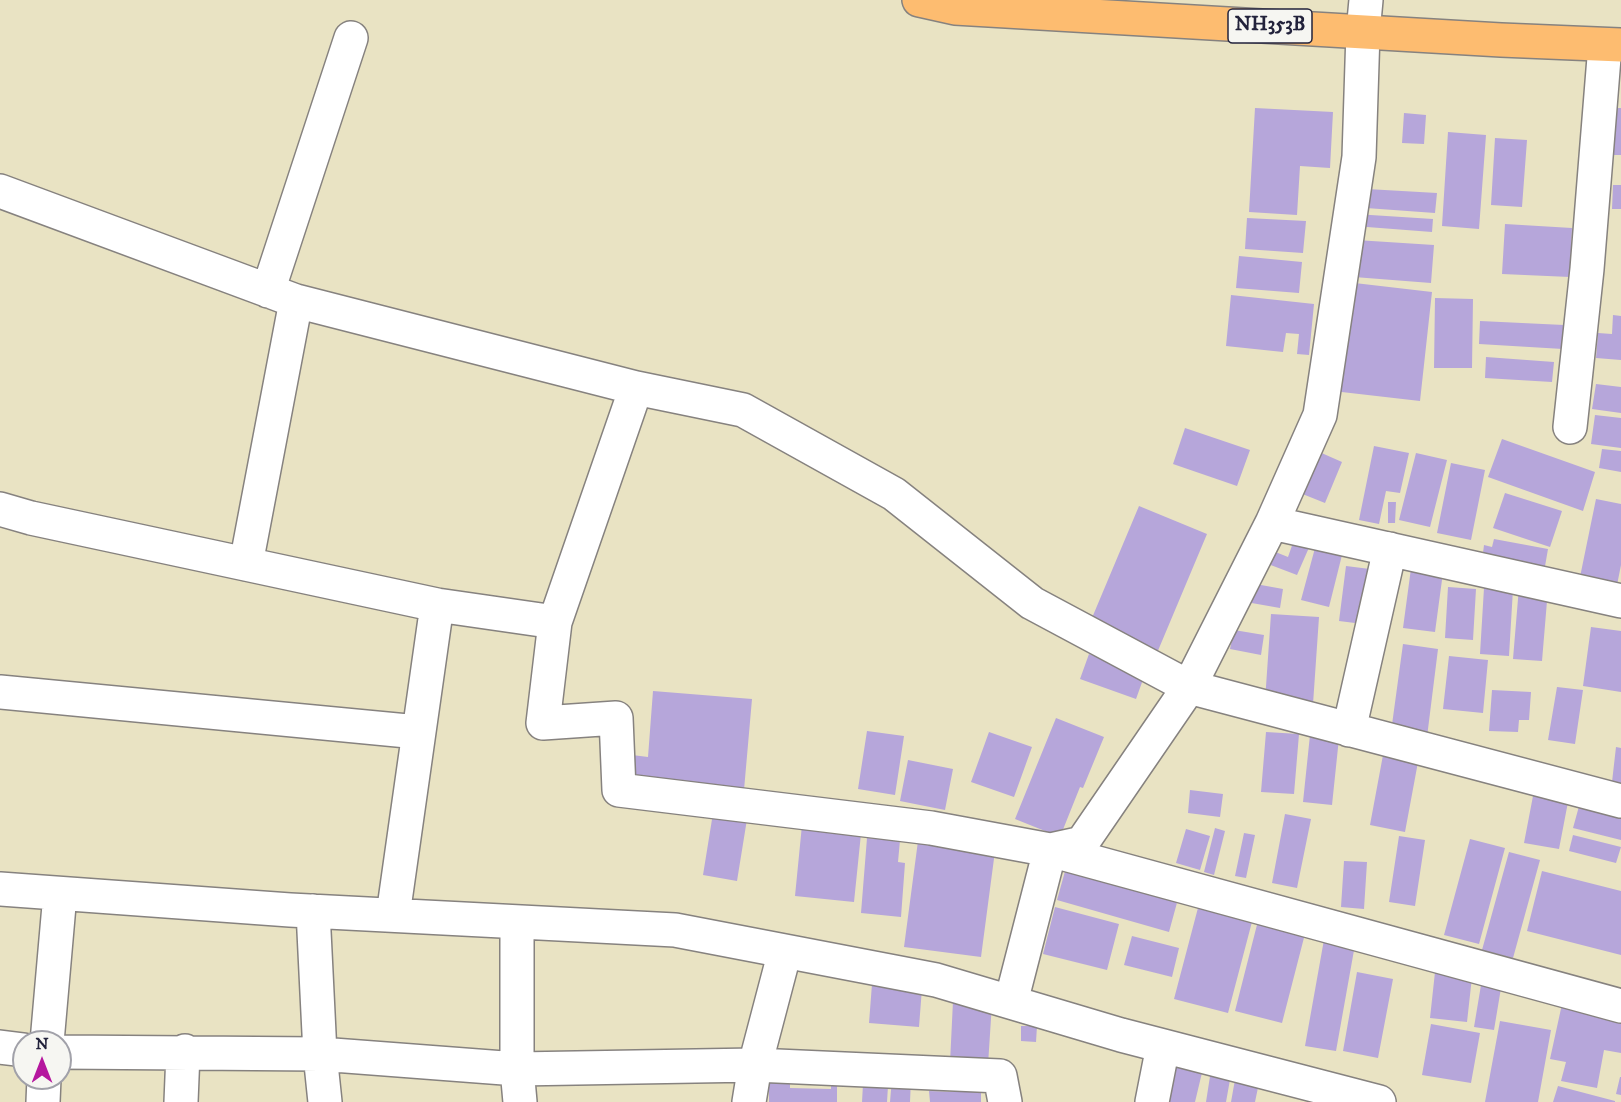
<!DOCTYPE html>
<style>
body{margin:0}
#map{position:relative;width:1621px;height:1102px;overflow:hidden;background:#e9e3c3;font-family:"IM FELL DW Pica",serif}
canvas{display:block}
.north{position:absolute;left:12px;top:1030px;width:60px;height:60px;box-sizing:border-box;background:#f6f6f2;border:2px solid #a1a1a9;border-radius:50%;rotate:0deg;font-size:16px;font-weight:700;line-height:24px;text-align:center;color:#22223b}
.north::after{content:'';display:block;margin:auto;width:21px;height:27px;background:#b5179e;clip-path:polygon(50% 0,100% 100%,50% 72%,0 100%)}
</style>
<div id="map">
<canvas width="1621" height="1102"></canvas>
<div class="north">N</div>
</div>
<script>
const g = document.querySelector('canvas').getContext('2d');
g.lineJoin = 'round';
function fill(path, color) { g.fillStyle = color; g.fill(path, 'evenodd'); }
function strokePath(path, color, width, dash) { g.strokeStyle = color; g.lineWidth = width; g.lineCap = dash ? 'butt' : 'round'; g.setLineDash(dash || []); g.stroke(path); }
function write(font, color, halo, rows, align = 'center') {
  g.font = font + ' "IM FELL DW Pica",serif'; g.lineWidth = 6; g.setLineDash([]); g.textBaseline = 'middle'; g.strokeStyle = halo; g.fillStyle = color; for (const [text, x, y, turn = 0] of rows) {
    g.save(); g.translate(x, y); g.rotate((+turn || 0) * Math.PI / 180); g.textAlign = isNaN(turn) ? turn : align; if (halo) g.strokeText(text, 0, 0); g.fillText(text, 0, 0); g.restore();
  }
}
fill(new Path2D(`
 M 1255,108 L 1333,112 L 1330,168 L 1300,166 L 1297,215 L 1249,212 Z
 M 1613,108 L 1621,108 L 1621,155 L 1612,155 Z
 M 1404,113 L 1426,115 L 1424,144 L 1402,143 Z
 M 1448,132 L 1486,135 L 1479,229 L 1442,226 Z
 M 1495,138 L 1527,140 L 1522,207 L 1491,205 Z
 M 1613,185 L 1621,185 L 1621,209 L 1612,209 Z
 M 1367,189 L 1437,193 L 1435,213 L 1366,208 Z
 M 1355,214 L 1433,219 L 1432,232 L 1354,226 Z
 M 1247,218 L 1306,221 L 1303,253 L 1245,249 Z
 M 1505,224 L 1572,228 L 1570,277 L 1502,274 Z
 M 1356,240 L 1434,245 L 1431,283 L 1354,277 Z
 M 1239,256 L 1302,262 L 1299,293 L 1236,288 Z
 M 1346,282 L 1432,292 L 1420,401 L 1333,391 Z
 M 1231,295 L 1314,304 L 1309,355 L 1297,354 L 1299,334 L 1286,333 L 1283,352 L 1226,346 Z
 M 1435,298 L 1473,299 L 1472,368 L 1434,368 Z
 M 1613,315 L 1621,316 L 1621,360 L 1596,358 L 1598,333 L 1612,334 Z
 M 1480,321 L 1564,325 L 1563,349 L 1479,344 Z
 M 1486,357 L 1554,362 L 1552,382 L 1485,378 Z
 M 1596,384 L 1621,387 L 1621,413 L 1592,409 Z
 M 1595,415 L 1621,418 L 1621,448 L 1591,444 Z
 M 1185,428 L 1250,450 L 1237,486 L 1173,464 Z
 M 1502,439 L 1595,472 L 1583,511 L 1488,477 Z
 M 1374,446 L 1409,453 L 1400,493 L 1386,491 L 1379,524 L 1359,520 Z
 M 1602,449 L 1621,451 L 1621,472 L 1599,468 Z
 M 1317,451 L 1342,462 L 1325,503 L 1300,493 Z
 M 1416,453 L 1447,460 L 1430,527 L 1399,520 Z
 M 1451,463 L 1485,470 L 1471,540 L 1437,533 Z
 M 1505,493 L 1562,511 L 1550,547 L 1493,528 Z
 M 1596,499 L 1621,504 L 1621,565 L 1617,585 L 1580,577 Z
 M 1388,502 L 1396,502 L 1395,523 L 1388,523 Z
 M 1139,506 L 1207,534 L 1157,653 L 1089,625 Z
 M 1295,537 L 1311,543 L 1297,575 L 1268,564 L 1273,551 L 1288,557 Z
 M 1494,539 L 1548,549 L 1544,572 L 1482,561 L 1484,545 L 1492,547 Z
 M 1315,548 L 1342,555 L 1329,607 L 1301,600 Z
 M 1412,561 L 1444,565 L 1435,632 L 1403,628 Z
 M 1346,566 L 1378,570 L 1371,625 L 1339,621 Z
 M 1250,583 L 1283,589 L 1280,608 L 1246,602 Z
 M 1448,587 L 1476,589 L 1473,640 L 1445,638 Z
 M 1519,587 L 1548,589 L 1542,661 L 1513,659 Z
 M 1484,588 L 1513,589 L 1509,656 L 1480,654 Z
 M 1271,614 L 1319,617 L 1313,704 L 1265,701 Z
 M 1591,627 L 1621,631 L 1621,692 L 1583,686 Z
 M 1234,630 L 1264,635 L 1261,655 L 1230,649 Z
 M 1403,644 L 1438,649 L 1427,737 L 1391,732 Z
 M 1089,654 L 1145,674 L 1136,699 L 1080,679 Z
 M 1449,656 L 1488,660 L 1483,713 L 1443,709 Z
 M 1557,687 L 1583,690 L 1575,744 L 1548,740 Z
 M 1492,690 L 1531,692 L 1529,720 L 1519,720 L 1518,732 L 1489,731 Z
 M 653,691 L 752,699 L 744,790 L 630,781 L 632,755 L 648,757 Z
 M 1056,718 L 1104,737 L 1083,788 L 1080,787 L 1060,837 L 1015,819 Z
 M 867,731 L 904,736 L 895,795 L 858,789 Z
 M 989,732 L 1032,747 L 1014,797 L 971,782 Z
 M 1266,732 L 1299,734 L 1294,794 L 1261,792 Z
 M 1310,735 L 1339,738 L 1332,805 L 1303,802 Z
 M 1616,747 L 1621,748 L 1621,783 L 1612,782 Z
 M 1383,755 L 1418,762 L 1405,832 L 1370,825 Z
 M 908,760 L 953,769 L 945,810 L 900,801 Z
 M 1190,790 L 1223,794 L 1220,817 L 1188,813 Z
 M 1533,796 L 1568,802 L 1559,849 L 1524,843 Z
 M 1581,799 L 1587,808 L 1621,817 L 1621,840 L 1573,828 Z
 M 714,807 L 748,813 L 737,881 L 703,875 Z
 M 1285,814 L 1311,819 L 1297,888 L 1272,883 Z
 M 862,824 L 854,902 L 795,896 L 802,825 Z
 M 1215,828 L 1225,831 L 1214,875 L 1204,872 Z
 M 1186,829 L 1210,836 L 1200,870 L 1176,863 Z
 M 1244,833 L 1255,835 L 1246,878 L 1235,876 Z
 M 1573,835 L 1621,847 L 1616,863 L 1569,851 Z
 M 1399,836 L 1425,840 L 1415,906 L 1389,902 Z
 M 867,838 L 900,840 L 898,862 L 905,863 L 901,917 L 861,913 Z
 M 1470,839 L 1505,848 L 1479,944 L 1444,935 Z
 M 918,841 L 995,851 L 981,957 L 904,947 Z
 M 1509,852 L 1540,860 L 1513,958 L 1482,950 Z
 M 1069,857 L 1181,888 L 1169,932 L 1057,900 Z
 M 1344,861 L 1367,862 L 1364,909 L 1341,907 Z
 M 1542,871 L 1621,891 L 1621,955 L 1527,931 Z
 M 1199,904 L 1253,918 L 1228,1013 L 1174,999 Z
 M 1055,907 L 1119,924 L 1107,970 L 1043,954 Z
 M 1260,913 L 1307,926 L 1282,1023 L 1235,1011 Z
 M 1325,934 L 1356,939 L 1336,1051 L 1305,1046 Z
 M 1132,936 L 1179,948 L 1172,977 L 1124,965 Z
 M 1357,972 L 1393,979 L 1378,1058 L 1343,1051 Z
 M 1435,972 L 1472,977 L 1467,1022 L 1430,1018 Z
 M 872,984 L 922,988 L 919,1027 L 869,1023 Z
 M 1481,985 L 1501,988 L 1494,1030 L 1474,1027 Z
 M 953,1001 L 992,1003 L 988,1065 L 950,1063 Z
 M 1562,1004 L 1621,1016 L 1621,1053 L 1604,1050 L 1597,1088 L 1561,1081 L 1566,1062 L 1550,1059 Z
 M 1500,1021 L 1551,1030 L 1538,1102 L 1485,1102 Z
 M 1431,1024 L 1480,1033 L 1471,1083 L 1422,1075 Z
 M 1021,1026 L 1037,1026 L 1036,1042 L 1021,1041 Z
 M 1175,1054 L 1205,1060 L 1195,1102 L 1165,1102 Z
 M 1211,1070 L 1231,1074 L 1226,1102 L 1206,1102 Z
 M 1236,1074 L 1260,1078 L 1255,1102 L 1231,1102 Z
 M 960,1076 L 981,1076 L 981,1102 L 930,1102 L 929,1091 L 960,1092 Z
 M 1620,1077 L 1621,1077 L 1621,1095 L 1616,1094 Z
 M 892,1078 L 911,1079 L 910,1102 L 890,1102 Z
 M 769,1079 L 790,1079 L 790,1088 L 831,1089 L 831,1080 L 837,1080 L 837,1102 L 769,1102 Z
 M 863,1084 L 888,1086 L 887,1102 L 862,1102 Z
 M 1558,1086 L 1615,1101 L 1615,1102 L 1553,1102 Z`), '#b6a6da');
const minor = new Path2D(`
 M 1366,0 L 1363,32 L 1359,157 L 1320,415 L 1272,523 L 1621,601
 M 0,191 L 296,301 L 636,388 L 555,622 L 437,605
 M 268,291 L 351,38
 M 636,388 L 743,410 L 894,494 L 1032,603 L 1189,687 L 1621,801
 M 1570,427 L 1587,269 L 1605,45
 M 0,509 L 31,518 L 437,605 L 393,915
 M 246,564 L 296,301
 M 555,622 L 543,723 L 616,718 L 619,790 L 931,828 L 1050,850 L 1621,1006
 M 0,692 L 418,732
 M 1349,730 L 1390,549
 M 0,889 L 290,910 L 675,930 L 936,980 L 1121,1035 L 1379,1102
 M 313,911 L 320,1054 L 325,1102
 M 517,922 L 517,1069 L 755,1065 L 785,951
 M 1011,1002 L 1050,850 L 1082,843 L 1189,687 L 1272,523
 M 47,1042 L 60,894
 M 0,1047 L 24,1050
 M 60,1052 L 320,1054 L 517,1069 L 520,1102
 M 43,1102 L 44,1078
 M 181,1102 L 183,1053 L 185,1051
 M 749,1102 L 755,1065 L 1000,1076 L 1005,1102
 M 1152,1102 L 1163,1046`);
const highway = new Path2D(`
 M 919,0 L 955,8 L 1501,40 L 1621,45`);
strokePath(minor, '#86827f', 36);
strokePath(highway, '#86827f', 36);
strokePath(minor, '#fff', 33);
strokePath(highway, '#fdbc70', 33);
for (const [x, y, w] of [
 [1270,26,84]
]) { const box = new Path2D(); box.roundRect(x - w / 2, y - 17, w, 34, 4.5); g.fillStyle = '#f6f6f2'; g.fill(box); strokePath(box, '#22223b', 1.5); }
write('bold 20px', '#22223b', null, [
 ["NH353B",1270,26]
]);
</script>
